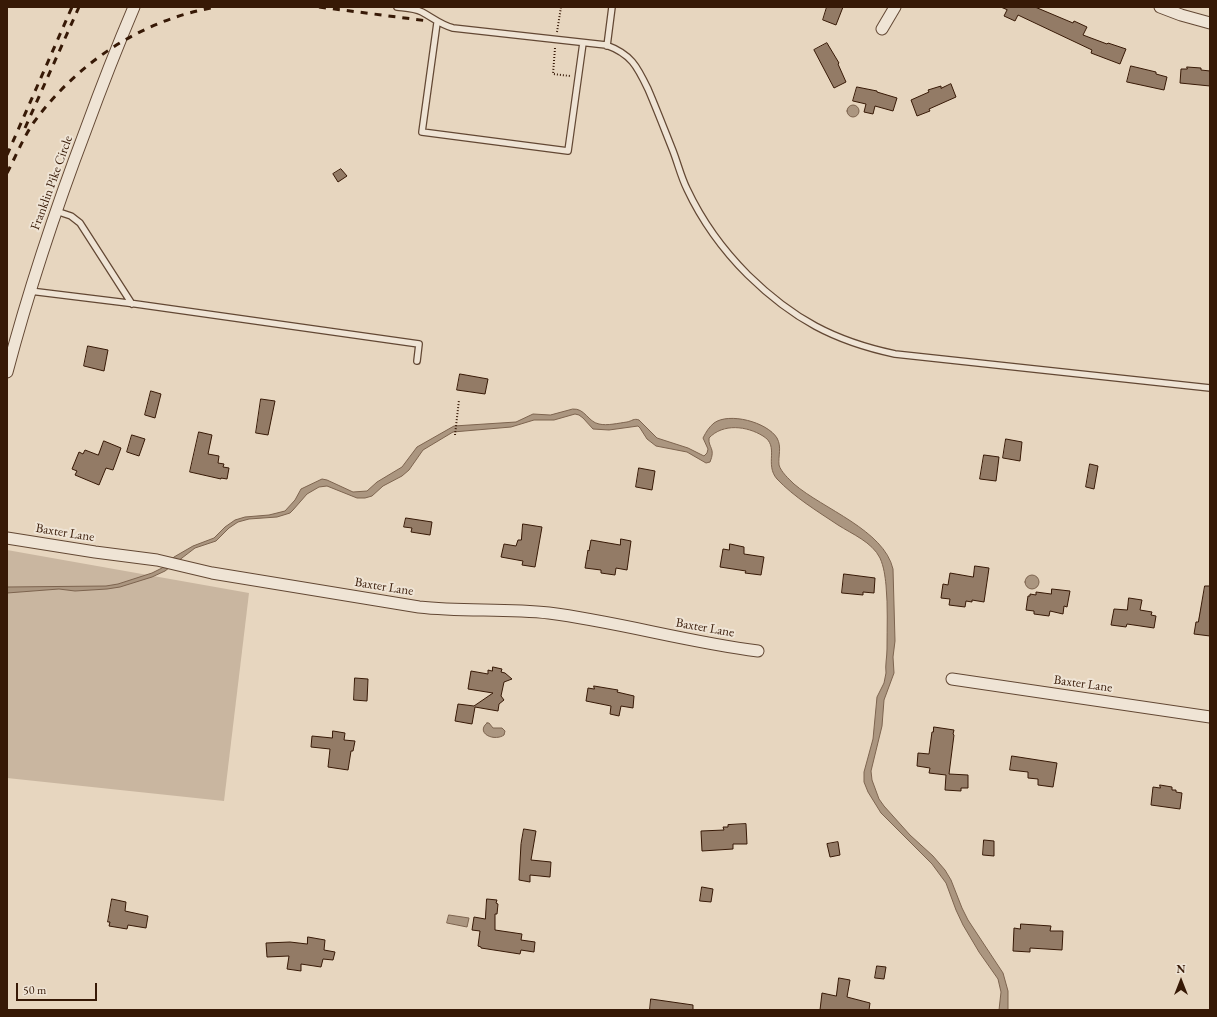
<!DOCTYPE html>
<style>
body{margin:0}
#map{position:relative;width:1217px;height:1017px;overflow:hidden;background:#e7d6bf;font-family:"EB Garamond",serif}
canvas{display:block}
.frame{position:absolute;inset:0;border:8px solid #371906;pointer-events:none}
.north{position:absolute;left:1161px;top:961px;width:40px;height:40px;-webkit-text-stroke:3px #efe4d5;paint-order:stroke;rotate:0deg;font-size:11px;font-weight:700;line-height:16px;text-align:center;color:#371906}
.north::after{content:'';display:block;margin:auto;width:14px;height:18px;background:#371906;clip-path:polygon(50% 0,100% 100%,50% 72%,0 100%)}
.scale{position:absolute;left:16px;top:983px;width:81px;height:18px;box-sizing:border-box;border:2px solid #371906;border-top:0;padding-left:5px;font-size:12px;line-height:14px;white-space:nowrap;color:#371906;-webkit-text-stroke:3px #efe4d5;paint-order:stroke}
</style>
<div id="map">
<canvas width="1217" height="1017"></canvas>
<div class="frame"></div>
<div class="north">N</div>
<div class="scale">50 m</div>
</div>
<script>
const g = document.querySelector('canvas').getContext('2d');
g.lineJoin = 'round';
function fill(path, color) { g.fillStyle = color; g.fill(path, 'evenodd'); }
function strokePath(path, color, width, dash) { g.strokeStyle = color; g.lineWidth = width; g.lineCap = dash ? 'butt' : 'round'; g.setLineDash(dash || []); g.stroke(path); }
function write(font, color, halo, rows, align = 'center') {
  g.font = font + ' "EB Garamond",serif'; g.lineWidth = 4; g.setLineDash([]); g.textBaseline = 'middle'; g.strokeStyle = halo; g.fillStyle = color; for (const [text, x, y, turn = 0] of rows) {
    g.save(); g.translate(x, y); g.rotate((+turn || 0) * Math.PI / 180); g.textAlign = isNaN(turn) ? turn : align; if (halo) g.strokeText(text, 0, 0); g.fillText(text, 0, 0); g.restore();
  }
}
fill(new Path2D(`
 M 7,550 L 249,593 L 224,801 L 7,778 Z`), '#c9b6a0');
const water = new Path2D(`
 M847 111a6 6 0 1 1 12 0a6 6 0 1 1-12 0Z
 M 573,409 C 585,408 588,422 599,424 C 607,426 619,423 627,422 C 632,421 634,418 639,420 L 657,438 L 688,448 L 704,456 L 707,453 L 708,449 L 703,438 C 706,432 709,427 714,423 C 729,412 767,422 777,438 C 782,447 778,456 779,465 C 781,472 789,479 794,484 C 823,509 884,530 893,569 L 895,641 L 893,657 L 894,673 L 884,700 L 882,726 L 871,771 L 872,780 L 879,799 L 884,806 L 910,835 L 933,856 L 945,870 L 951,880 L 962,908 L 968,920 L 1003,973 L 1008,991 L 1008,1010 L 999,1010 L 1001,992 L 998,979 L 979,952 L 963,925 L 956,910 L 946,883 L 932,864 L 881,813 L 868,792 L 864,782 L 864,772 L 873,739 L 877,697 L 884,683 L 886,673 C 885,665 887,657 887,649 C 887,627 888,607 886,585 C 885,576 884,567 880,558 C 872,542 852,534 838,525 C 817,511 794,497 777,479 C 764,464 780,446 763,436 C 747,426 723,423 709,438 C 708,448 716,448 710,462 L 706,463 L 687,452 L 656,446 L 647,439 L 640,428 L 638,426 L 609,430 L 593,429 L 583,418 L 579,415 L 575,414 L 554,420 L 534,420 L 511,427 L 453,432 L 423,450 L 409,470 L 402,476 L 383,486 L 372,496 L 365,498 L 357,498 L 327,486 L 319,487 L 307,494 L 293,510 L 290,513 L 277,517 L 249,519 L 238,522 L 229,528 L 216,541 L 195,548 L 165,571 L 152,577 L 120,587 L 107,589 L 75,591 L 59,589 L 7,593 L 7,587 L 106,586 L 118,584 L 152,573 L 162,568 L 174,557 L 193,546 L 214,538 L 225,527 L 235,520 L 245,517 L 269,515 L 285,511 L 295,500 L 301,489 L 322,479 L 327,480 L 353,492 L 367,491 L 377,482 L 402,467 L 417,447 L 454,426 L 516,422 L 533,414 L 550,415 Z
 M1025 582a7 7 0 1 1 14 0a7 7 0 1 1-14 0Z
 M 487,723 L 489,723 L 493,728 L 502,728 L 505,731 L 504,735 C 494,742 475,733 487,723 Z
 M 449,915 L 469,918 L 467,927 L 447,923 Z`);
fill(water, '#ab9680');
strokePath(water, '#7d644f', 1);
const building = new Path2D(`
 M 827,7 L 843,7 L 836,25 L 823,20 Z
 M 1001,7 L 1035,7 L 1073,23 L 1074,21 L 1087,27 L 1083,35 L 1107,44 L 1108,43 L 1126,49 L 1120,64 L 1091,53 L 1092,50 L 1018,15 L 1015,21 L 1004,16 L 1007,10 Z
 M 827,43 L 839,63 L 838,64 L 846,82 L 834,88 L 814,50 Z
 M 1131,66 L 1156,72 L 1156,74 L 1167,77 L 1164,90 L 1127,82 Z
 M 1187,67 L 1201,68 L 1201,70 L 1210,71 L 1210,86 L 1180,83 L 1181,69 L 1187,69 Z
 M 951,84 L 956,97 L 929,109 L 930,111 L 917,116 L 911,100 L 929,92 L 928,90 L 941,86 L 941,88 Z
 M 857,87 L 877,91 L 877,92 L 897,98 L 893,111 L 875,106 L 873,114 L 864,112 L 866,104 L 853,101 Z
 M 341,169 L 347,176 L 338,182 L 333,174 Z
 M 88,346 L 108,350 L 104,371 L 84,366 Z
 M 460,374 L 488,379 L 485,394 L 457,390 Z
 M 151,391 L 161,394 L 155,418 L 145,415 Z
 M 261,399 L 275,401 L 268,435 L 256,433 Z
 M 199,432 L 212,435 L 208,454 L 219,456 L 218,463 L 224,464 L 223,467 L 229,468 L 227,479 L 221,478 L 221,479 L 190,472 Z
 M 132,435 L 145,439 L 139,456 L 127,452 Z
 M 1006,439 L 1022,442 L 1020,461 L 1003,458 Z
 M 104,441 L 121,448 L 113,470 L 106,468 L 99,485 L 75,475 L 77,471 L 72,469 L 79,452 L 83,454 L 85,450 L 98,455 Z
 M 984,455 L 999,457 L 996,481 L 980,479 Z
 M 1090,464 L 1098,466 L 1094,489 L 1086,487 Z
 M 639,468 L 655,471 L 652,490 L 636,487 Z
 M 406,518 L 432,522 L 430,535 L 411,532 L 412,528 L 404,527 Z
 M 523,524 L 542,527 L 535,567 L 522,565 L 523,561 L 501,557 L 504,544 L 516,546 L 518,540 L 521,540 Z
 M 621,539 L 631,541 L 627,570 L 616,568 L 615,575 L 601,573 L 601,570 L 585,568 L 588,550 L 589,551 L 591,540 L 620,545 Z
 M 730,544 L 744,547 L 744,554 L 764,557 L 761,575 L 745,573 L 746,571 L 720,567 L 723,549 L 729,550 Z
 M 975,566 L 989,568 L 984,602 L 972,600 L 972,602 L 966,601 L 965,607 L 949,605 L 950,599 L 941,598 L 943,584 L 948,585 L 950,573 L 973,577 Z
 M 844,574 L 875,578 L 874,593 L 863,592 L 863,595 L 842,593 Z
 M 1205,586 L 1210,586 L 1210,636 L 1194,634 L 1196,622 L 1198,622 Z
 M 1052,589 L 1070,591 L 1067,607 L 1064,606 L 1063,614 L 1050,611 L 1049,616 L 1034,614 L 1034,611 L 1026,610 L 1028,596 L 1030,596 L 1030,594 L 1036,595 L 1036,592 L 1051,594 Z
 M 1129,598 L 1142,600 L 1140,610 L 1152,612 L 1151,615 L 1156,616 L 1154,628 L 1127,624 L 1126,627 L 1111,625 L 1114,609 L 1127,610 Z
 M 493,667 L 502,669 L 501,672 L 505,673 L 512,679 L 504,682 L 501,696 L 504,700 L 499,704 L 498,711 L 475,707 L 472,724 L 455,721 L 458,704 L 474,706 L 493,693 L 468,689 L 471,671 L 488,674 L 488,670 L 492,671 Z
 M 355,678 L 368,679 L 367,701 L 354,700 Z
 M 594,686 L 618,690 L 617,692 L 634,696 L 633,708 L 621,706 L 619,716 L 610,714 L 611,706 L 586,701 L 588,688 L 594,689 Z
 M 934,727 L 954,730 L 953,734 L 954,735 L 949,774 L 968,775 L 968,788 L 961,788 L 961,791 L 945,790 L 946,775 L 929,773 L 930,768 L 917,766 L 918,753 L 929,754 L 932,732 L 933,732 Z
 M 333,731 L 345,733 L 344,740 L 355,741 L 353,751 L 351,751 L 348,770 L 328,767 L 330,749 L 311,747 L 312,736 L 332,738 Z
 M 1012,756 L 1057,763 L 1053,787 L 1038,785 L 1038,779 L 1028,778 L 1028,772 L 1010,770 Z
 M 1160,785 L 1172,787 L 1172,790 L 1176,790 L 1176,792 L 1182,793 L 1180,809 L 1151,805 L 1153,787 L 1160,788 Z
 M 746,824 L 747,844 L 733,844 L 733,849 L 702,851 L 701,831 L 724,830 L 723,827 L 728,827 L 728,825 Z
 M 524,829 L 536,831 L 531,860 L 551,862 L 550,877 L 530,875 L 530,882 L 519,880 L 521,844 Z
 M 984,840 L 994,841 L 994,856 L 983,855 Z
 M 838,842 L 840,855 L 830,857 L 827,844 Z
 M 702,887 L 713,889 L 711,902 L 700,901 Z
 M 112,899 L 126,902 L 125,911 L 148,916 L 146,928 L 128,925 L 127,929 L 109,926 L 110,922 L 108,922 Z
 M 487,899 L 497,900 L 496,903 L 498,904 L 497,914 L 495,914 L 495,930 L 522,934 L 521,940 L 535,942 L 534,952 L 521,950 L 520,954 L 481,948 L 481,947 L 478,946 L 480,931 L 472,930 L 474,917 L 485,919 Z
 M 1021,924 L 1051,926 L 1050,931 L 1063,931 L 1062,950 L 1030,948 L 1030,952 L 1013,951 L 1014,928 L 1020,929 Z
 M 308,937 L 325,940 L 324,950 L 335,952 L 333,960 L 323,959 L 321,967 L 301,964 L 301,971 L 287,969 L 289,956 L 267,957 L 266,943 L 290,942 L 307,944 Z
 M 877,966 L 886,967 L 884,979 L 875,978 Z
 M 839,978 L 850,980 L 847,997 L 870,1003 L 869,1010 L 820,1010 L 822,993 L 836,996 Z
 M 651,999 L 693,1005 L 693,1010 L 650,1010 Z`);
fill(building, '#937b66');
strokePath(building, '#371906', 1);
const service = new Path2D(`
 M 397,7 C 406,8 414,8 422,12 C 433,18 441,25 453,28 L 606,45 C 631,54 637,66 648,89 C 657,110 665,131 673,151 C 678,164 681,177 687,189 C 702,221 723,250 748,275 C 793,319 834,341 895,354 L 1210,388
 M 437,23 L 422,132 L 568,151 L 583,43
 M 607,46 L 612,7
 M 56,211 L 71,216 L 80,223 L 132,304
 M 30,291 L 136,304 L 419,344 L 417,361`);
const minor = new Path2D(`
 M 1160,7 L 1181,15 L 1210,23
 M 882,29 L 895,7
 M 7,372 C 29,289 56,208 86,129 C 101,88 117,47 134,7
 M 7,538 L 95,552 L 157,560 L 212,573 L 419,607 C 462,612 505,608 549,613 C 619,622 687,642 758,651
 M 952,679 L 1210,717`);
strokePath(service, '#634834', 8);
strokePath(minor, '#634834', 13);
strokePath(new Path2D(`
 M 557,32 L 561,7
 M 555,48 L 553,74 L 570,76
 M 455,435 L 459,400`), '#371906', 2, [1, 2]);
strokePath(service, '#efe4d5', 5.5);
strokePath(minor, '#efe4d5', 11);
strokePath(new Path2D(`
 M 319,7 L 428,21
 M 25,128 L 79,7
 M 7,155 L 72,7
 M 7,173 C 16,156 23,138 34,122 C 78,62 143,19 217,7`), '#371906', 3, [7, 7]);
write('13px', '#371906', '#efe4d5', [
 ["Franklin Pike Circle",52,183,-70],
 ["Baxter Lane",65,533,9],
 ["Baxter Lane",384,587,9],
 ["Baxter Lane",705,628,10],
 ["Baxter Lane",1083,684,8]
]);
</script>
